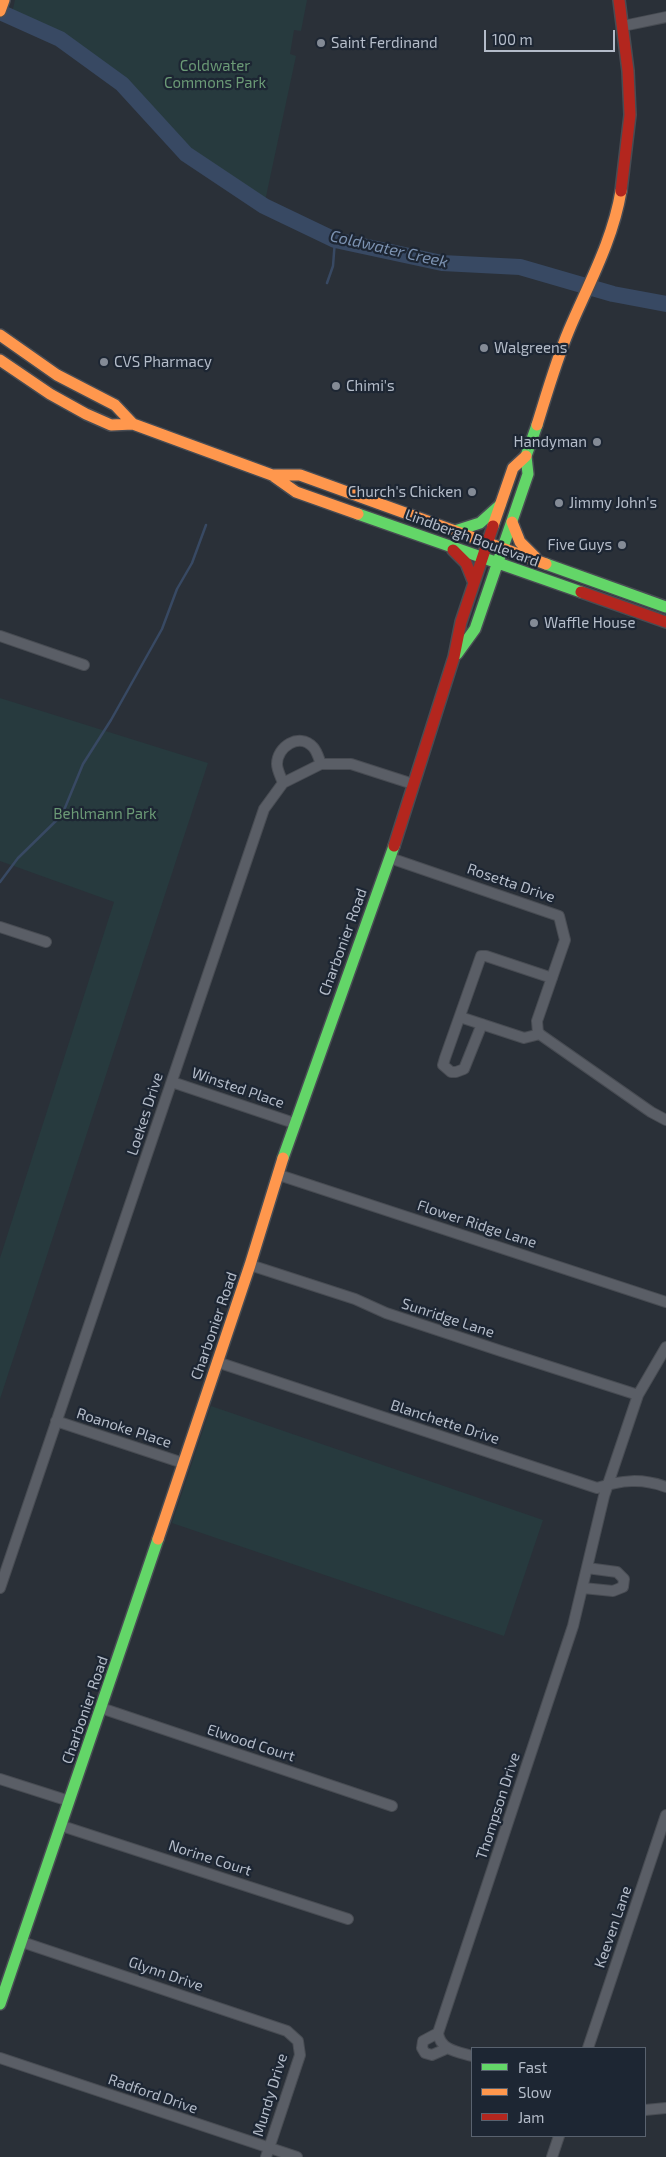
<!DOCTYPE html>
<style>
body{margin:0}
#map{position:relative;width:666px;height:2157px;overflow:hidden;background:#2a3038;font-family:"Exo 2",sans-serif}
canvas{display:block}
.legend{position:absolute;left:471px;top:2047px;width:175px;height:90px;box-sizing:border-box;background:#1d2633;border:1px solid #59626f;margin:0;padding:6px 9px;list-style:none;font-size:15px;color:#b4bcc9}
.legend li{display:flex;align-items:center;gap:10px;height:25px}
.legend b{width:25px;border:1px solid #59626f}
.scale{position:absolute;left:484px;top:30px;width:131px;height:22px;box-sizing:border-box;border:2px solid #b4bcc9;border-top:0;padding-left:6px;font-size:15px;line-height:18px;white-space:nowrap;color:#b4bcc9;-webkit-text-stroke:4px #1d2633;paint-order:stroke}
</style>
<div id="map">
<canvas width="666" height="2157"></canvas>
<ul class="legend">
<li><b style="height:6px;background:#63d668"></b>Fast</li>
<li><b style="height:6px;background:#ff974d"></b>Slow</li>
<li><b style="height:6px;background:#b3261e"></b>Jam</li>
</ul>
<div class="scale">100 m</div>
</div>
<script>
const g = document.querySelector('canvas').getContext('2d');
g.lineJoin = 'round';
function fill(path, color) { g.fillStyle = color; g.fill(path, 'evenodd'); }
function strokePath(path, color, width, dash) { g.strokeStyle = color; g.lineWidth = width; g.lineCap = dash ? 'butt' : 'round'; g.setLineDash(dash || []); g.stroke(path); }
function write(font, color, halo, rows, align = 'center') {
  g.font = font + ' "Exo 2",sans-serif'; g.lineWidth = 4.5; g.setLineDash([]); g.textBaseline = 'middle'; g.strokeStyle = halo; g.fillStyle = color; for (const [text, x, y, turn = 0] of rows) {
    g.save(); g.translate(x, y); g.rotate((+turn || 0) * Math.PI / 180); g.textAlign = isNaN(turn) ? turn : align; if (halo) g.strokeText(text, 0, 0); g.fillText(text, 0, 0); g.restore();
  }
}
fill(new Path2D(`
 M 15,0 L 307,0 L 301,31 L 294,30 L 290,54 L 296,56 L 264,206 L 186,154 L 122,84 L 60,39 L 11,17 Z
 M 0,698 L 208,763 L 0,1399 L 0,1258 L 114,902 L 0,861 Z
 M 211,1406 L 543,1520 L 504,1636 L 172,1523 Z`), '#273a3e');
strokePath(new Path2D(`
 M 327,283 L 333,266 L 335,240
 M 0,882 L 18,858 L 62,815 L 83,764 L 111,720 L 162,629 L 177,589 L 192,563 L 206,525`), '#384963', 2.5);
strokePath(new Path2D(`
 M 0,12 L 60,39 L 122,84 L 186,154 L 264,206 L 335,240 L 442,263 L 520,267 L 613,294 L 666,304`), '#384963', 16);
const street = new Path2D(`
 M 623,26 L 666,17
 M 0,636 L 84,665
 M 283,783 C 281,777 277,770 277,764 C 277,747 299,732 313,747 C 317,751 319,759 321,764
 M 390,858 L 559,916 L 565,940 L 537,1021 L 538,1033 L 651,1112 L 666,1120
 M 0,927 L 46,942
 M 460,1017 L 524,1038 L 540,1034
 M 482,1024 L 464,1069 L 456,1072 L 451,1072 L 443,1065 L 445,1058 L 481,956 L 486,956 L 552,978
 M 172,1082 L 294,1123
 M 279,1175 L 666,1302
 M 250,1265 L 355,1299 L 386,1313 L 501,1351 L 638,1395
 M 217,1362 L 597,1488 C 621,1480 642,1478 666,1487
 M 56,1421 L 183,1463
 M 0,1588 L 264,809 L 283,783 L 321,764 L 351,764 L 413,784
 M 583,1588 L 613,1591 L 623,1587 L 624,1579 L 617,1572 L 587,1568
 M 101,1708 L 392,1806
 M 0,1779 L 69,1801
 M 62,1826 L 348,1919
 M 22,1942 L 287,2031 L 298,2041 L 300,2055 L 266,2157
 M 438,2033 L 423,2041 L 422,2048 L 425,2053 L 432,2055 L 448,2048
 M 588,2048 L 666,1815
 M 472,2056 C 458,2052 440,2050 438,2033 L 573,1626 L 604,1496 L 638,1395 L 666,1347
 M 0,2058 L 297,2157
 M 645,2110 L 666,2108
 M 552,2157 L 559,2136`);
const fast = new Path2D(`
 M 358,514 L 581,592
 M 455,531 L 480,523 L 500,505
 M 546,564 L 666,607
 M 457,654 L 475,629 L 528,474 L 526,456 L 537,425
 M 283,1158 L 394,846
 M 0,2004 L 158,1539`);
const slow = new Path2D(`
 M 0,11 L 4,0
 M 0,335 L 57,375 L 115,405 L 133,424
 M 0,360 L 50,394 L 86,414 L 111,425 L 133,424 L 272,475 L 296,492 L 358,514
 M 537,425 C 547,393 556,361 569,330 C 588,285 613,240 621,191
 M 272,475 L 300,475 L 546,564
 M 512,522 L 520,542 L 535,557
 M 493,526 L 513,468 L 526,456
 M 158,1539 L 250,1265 L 283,1158`);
const jam = new Path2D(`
 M 619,0 L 628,71 L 630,115 L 621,191
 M 453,550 L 466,563 L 474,583
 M 581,592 L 666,622
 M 394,846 L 454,657 L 461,622 L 493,526`);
strokePath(street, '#484c53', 12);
strokePath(fast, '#484c53', 14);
strokePath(slow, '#484c53', 14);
strokePath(jam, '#484c53', 14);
strokePath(street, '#5a5e66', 10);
strokePath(fast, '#63d668', 11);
strokePath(slow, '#ff974d', 11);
strokePath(jam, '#b3261e', 11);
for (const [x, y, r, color] of [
 [321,43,5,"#848b96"],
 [484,348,5,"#848b96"],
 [104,362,5,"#848b96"],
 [336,386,5,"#848b96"],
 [597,442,5,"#848b96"],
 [472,492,5,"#848b96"],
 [559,503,5,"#848b96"],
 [622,545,5,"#848b96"],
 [534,623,5,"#848b96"]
]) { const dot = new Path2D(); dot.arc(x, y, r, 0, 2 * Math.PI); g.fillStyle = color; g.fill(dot); strokePath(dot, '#1d2633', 2); }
write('15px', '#b4bcc9', '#1d2633', [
 ["Saint Ferdinand",331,43],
 ["Walgreens",494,348],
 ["CVS Pharmacy",114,362],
 ["Chimi's",346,386],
 ["Handyman",587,442,"right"],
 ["Church's Chicken",462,492,"right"],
 ["Jimmy John's",569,503],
 ["Five Guys",612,545,"right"],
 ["Waffle House",544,623]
], 'left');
write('15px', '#6b9a76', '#1d2633', [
 ["Coldwater",215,66],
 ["Commons Park",215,83],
 ["Behlmann Park",105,814]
]);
write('15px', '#b4bcc9', '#1d2633', [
 ["Lindbergh Boulevard",472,538,20],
 ["Rosetta Drive",511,883,19],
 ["Charbonier Road",343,942,-70],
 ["Winsted Place",238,1088,19],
 ["Loekes Drive",145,1114,-72],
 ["Flower Ridge Lane",477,1224,18],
 ["Sunridge Lane",448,1318,18],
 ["Charbonier Road",214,1326,-71],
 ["Blanchette Drive",445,1422,18],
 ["Roanoke Place",124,1428,18],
 ["Charbonier Road",85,1710,-71],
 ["Elwood Court",251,1743,18],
 ["Thompson Drive",498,1806,-72],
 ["Norine Court",210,1858,18],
 ["Keeven Lane",613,1927,-71],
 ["Glynn Drive",166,1974,19],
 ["Radford Drive",153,2094,19],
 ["Mundy Drive",270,2095,-73]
]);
write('italic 16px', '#7c92b1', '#1d2633', [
 ["Coldwater Creek",389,249,13]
]);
</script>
